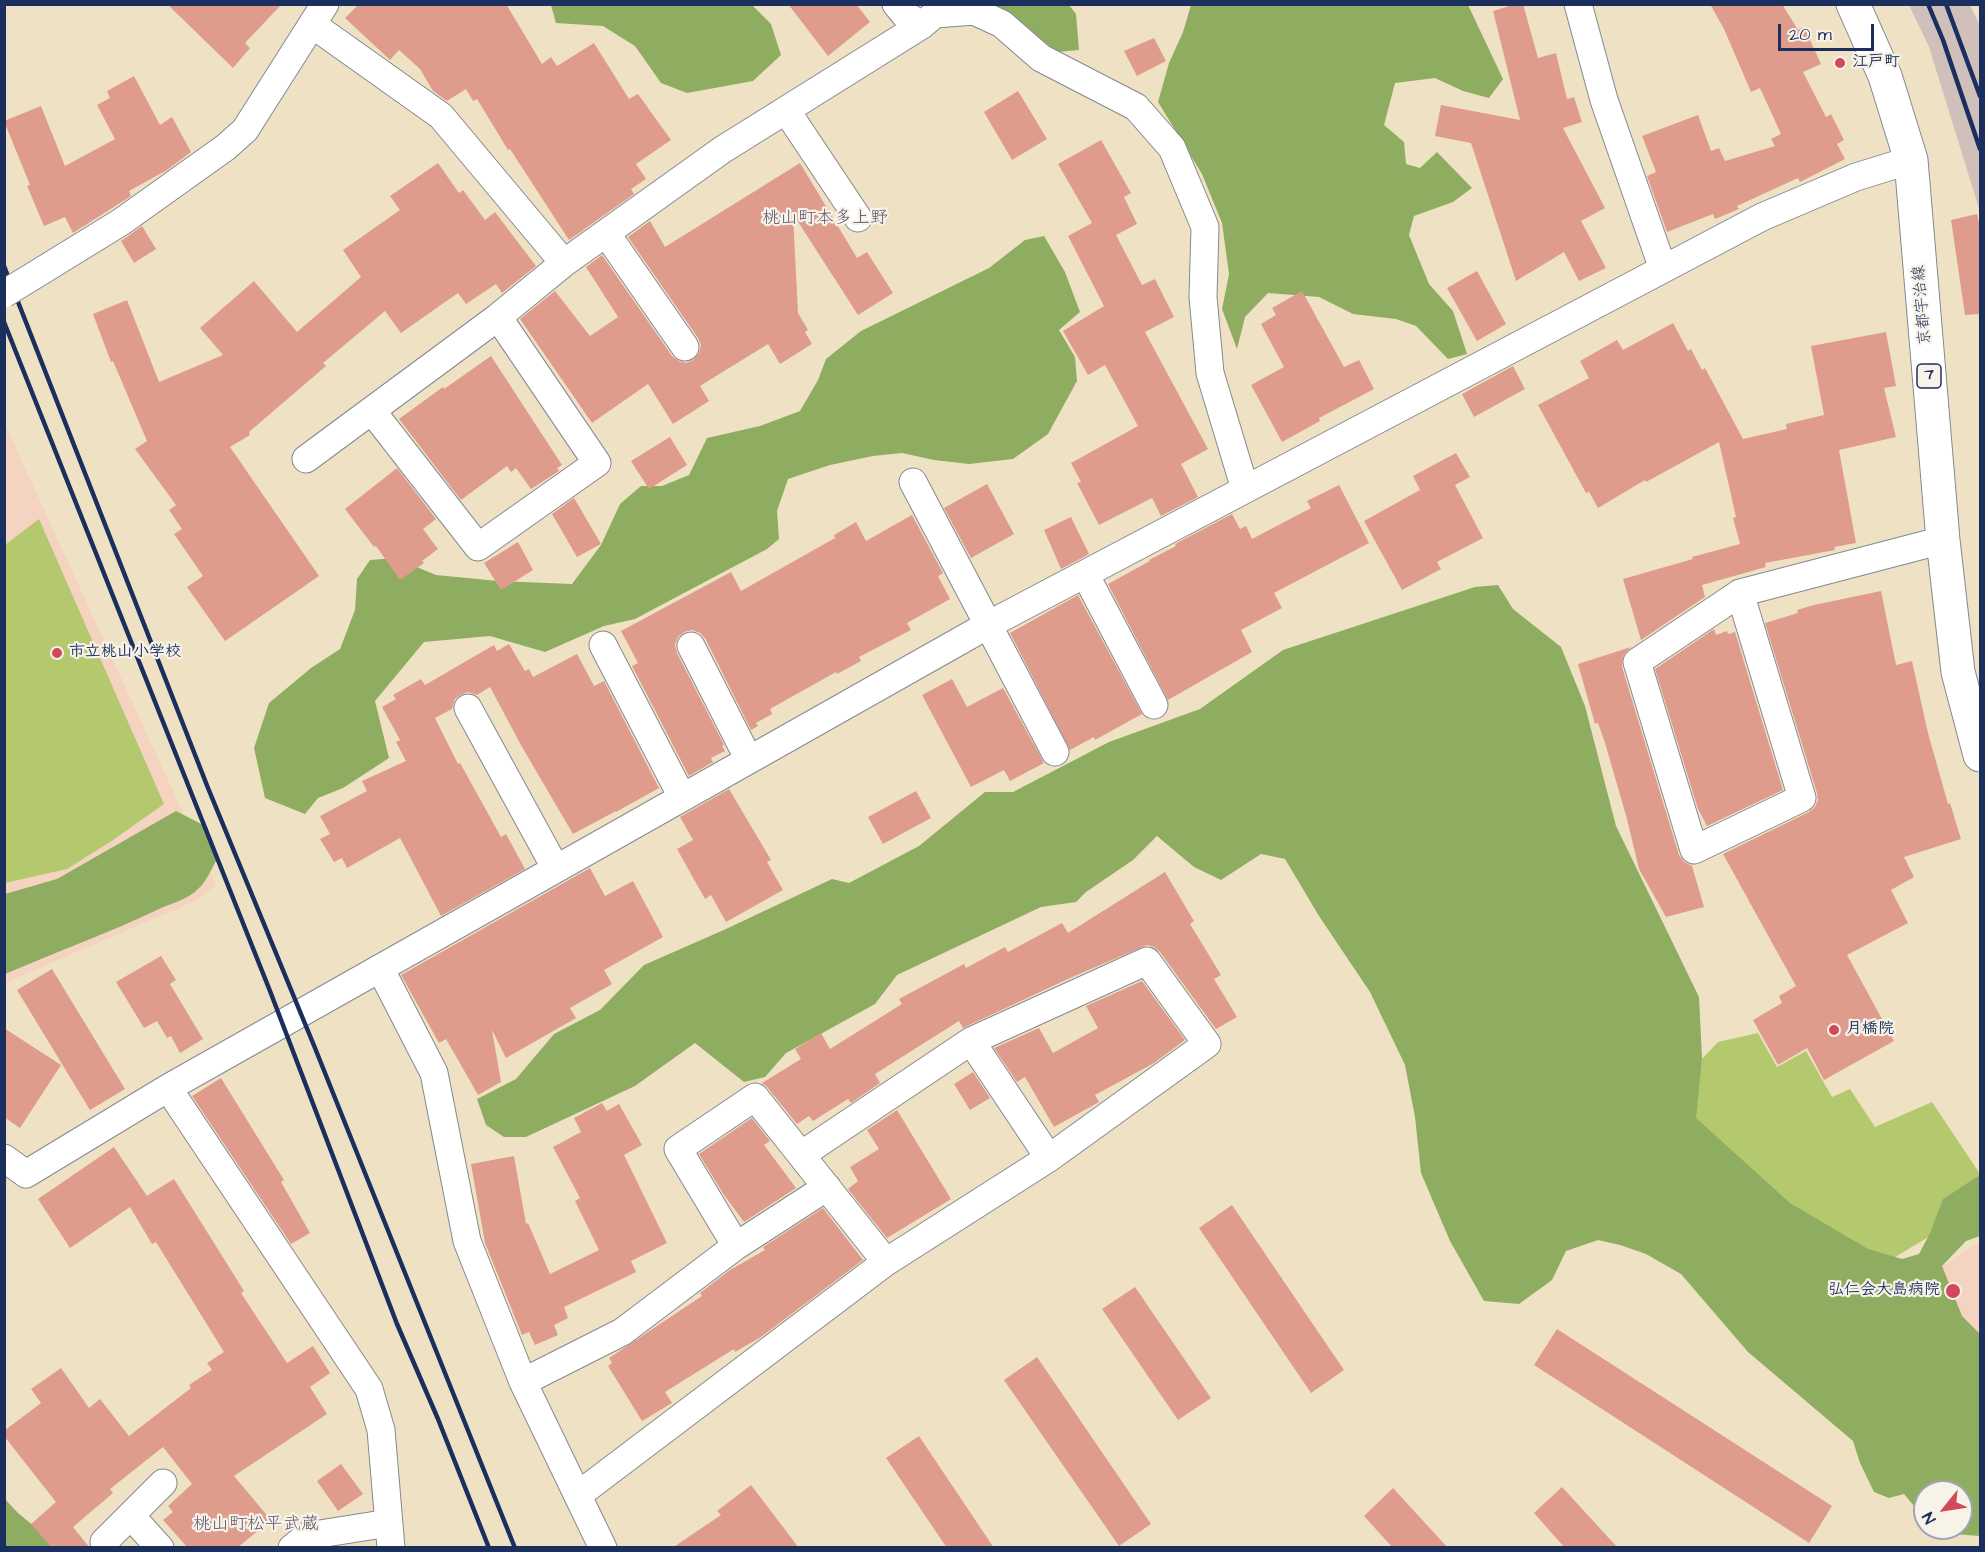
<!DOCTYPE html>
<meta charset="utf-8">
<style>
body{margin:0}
#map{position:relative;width:1985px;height:1552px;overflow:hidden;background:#efe2c4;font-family:"Architects Daughter",sans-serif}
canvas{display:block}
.frame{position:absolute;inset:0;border:6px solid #1b2f5e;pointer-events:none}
.north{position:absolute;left:1913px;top:1480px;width:60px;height:60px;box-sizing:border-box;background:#f7f3e8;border:2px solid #9fa5b1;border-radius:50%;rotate:240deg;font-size:16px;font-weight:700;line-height:24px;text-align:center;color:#1b2f5e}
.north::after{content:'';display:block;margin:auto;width:21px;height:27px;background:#d1495b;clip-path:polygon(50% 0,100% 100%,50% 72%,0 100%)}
.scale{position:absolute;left:1778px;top:24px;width:96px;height:27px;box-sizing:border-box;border:3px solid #1b2f5e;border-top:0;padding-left:8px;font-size:18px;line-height:21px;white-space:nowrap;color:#1b2f5e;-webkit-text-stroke:4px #f7f3e8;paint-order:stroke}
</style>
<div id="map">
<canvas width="1985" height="1552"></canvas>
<div class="frame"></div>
<div class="north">N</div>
<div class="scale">20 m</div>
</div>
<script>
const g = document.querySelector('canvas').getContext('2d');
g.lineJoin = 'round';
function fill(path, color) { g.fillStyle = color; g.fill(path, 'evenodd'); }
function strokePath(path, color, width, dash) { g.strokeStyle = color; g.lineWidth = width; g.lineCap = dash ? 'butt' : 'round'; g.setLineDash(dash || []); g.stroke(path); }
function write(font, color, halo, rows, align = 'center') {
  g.font = font + ' "Architects Daughter","Klee One",sans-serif'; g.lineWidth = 4.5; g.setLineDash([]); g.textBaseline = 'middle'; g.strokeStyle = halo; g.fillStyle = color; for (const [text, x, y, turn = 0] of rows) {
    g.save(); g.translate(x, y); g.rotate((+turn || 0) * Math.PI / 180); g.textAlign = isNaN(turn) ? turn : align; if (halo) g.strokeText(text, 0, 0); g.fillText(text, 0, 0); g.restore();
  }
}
fill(new Path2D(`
 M 4,422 L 216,885 L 195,901 L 5,983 Z
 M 1980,1242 L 1980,1360 L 1929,1275 Z`), '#f4d3c0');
fill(new Path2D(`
 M 1909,5 L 1970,5 L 1980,26 L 1980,212 L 1929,47 Z`), '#d0c0bc');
fill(new Path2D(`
 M 39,519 L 164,804 L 113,840 L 67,869 L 5,883 L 5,545 Z
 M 1758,1033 L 1777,1067 L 1806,1051 L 1832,1097 L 1850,1089 L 1875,1127 L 1932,1102 L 1980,1174 L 1980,1197 L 1950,1224 L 1862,1277 L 1683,1125 L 1675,1087 L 1718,1042 Z`), '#b4c96d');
fill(new Path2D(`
 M 551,5 L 752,5 L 771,24 L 781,55 L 753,81 L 687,93 L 661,83 L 635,46 L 603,26 L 556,23 Z
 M 992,5 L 1069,5 L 1076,14 L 1079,50 L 1057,52 L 1022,24 Z
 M 1191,5 L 1468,5 L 1503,79 L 1489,98 L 1463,91 L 1435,78 L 1395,83 L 1384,125 L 1404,142 L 1406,164 L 1420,168 L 1437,152 L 1472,188 L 1453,202 L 1414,216 L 1409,235 L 1429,284 L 1453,311 L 1467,354 L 1448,359 L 1416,326 L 1396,319 L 1353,314 L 1319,297 L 1268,293 L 1245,317 L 1237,349 L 1222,309 L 1229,274 L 1222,223 L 1202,174 L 1158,102 L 1169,63 L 1183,32 Z
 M 1044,236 L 1065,272 L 1080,312 L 1059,330 L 1075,357 L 1077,381 L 1048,434 L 1013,459 L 969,464 L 934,460 L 902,453 L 873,456 L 830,465 L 788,479 L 777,511 L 779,539 L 767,549 L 635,619 L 604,626 L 545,652 L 490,636 L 424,642 L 375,701 L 389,758 L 343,788 L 318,798 L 305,814 L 265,798 L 254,748 L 269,703 L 311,668 L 340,649 L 355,610 L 357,579 L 370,560 L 395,558 L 436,575 L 498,581 L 572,584 L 601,545 L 620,504 L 641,486 L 662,486 L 689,475 L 707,438 L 760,426 L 800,411 L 818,380 L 826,359 L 861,331 L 989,268 L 1025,240 Z
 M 1498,585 L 1513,609 L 1561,647 L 1585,706 L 1616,826 L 1699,997 L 1702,1058 L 1696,1118 L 1790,1203 L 1868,1249 L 1902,1259 L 1919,1254 L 1930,1233 L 1943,1199 L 1980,1175 L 1980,1236 L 1966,1241 L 1942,1266 L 1962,1316 L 1980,1334 L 1980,1536 L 1941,1533 L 1936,1528 L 1961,1528 L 1961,1492 L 1925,1492 L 1925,1519 L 1904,1494 L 1889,1498 L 1874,1492 L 1860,1463 L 1853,1441 L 1748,1352 L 1681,1274 L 1646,1254 L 1620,1245 L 1598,1240 L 1566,1251 L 1552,1280 L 1519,1304 L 1484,1301 L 1450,1241 L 1421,1173 L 1415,1117 L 1405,1065 L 1370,992 L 1319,916 L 1285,859 L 1261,854 L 1221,880 L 1194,867 L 1157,836 L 1133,860 L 1086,892 L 1076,902 L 1041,907 L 897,975 L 875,1004 L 786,1053 L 765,1077 L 744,1082 L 695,1043 L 635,1086 L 526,1137 L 504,1137 L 486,1125 L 477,1099 L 516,1079 L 554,1034 L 600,1010 L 644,965 L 726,929 L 832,879 L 849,883 L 919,846 L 985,792 L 1013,792 L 1109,742 L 1200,709 L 1283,650 L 1475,587 Z
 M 176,811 L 207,827 L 217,859 C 212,868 207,880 200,887 C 188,900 174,902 159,909 C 109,933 56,952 5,974 L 5,894 L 57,879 Z
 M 4,1498 L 18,1513 L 59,1547 L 5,1547 Z`), '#8fad60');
fill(new Path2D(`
 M 167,4 L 282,4 L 245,43 L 250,48 L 233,68 Z
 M 506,4 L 542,64 L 551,57 L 557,66 L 594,43 L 629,99 L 638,94 L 671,140 L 636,164 L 646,179 L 631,189 L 634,194 L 569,240 L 510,149 L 508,150 L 477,99 L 473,101 L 466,89 L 447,101 L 433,91 L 420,69 L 399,50 L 390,60 L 345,18 L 358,5 Z
 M 788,4 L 856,4 L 870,22 L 828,56 Z
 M 1516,4 L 1523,4 L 1538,58 L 1556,53 L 1567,99 L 1574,97 L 1582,122 L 1563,128 L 1605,208 L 1581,221 L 1606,268 L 1579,281 L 1564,252 L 1516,281 L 1471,143 L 1435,136 L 1441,105 L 1520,120 L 1493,11 Z
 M 1710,4 L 1782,4 L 1798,30 L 1804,27 L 1821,64 L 1803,72 L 1826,117 L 1831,114 L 1844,140 L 1837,144 L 1845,159 L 1800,182 L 1798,178 L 1737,206 L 1739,209 L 1715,219 L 1713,214 L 1667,232 L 1647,176 L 1656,172 L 1642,136 L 1698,115 L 1711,151 L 1719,148 L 1725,161 L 1775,146 L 1771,139 L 1781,134 L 1760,88 L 1751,92 L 1724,29 Z
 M 1154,38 L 1166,61 L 1137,76 L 1124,51 Z
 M 134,76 L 160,125 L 172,117 L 191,152 L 167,170 L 129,191 L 131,196 L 73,233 L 65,217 L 44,226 L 27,186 L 30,185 L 4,121 L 41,106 L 65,166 L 115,139 L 97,105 L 110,98 L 107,91 Z
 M 1018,91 L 1047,139 L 1012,160 L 984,112 Z
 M 1101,140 L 1131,193 L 1124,197 L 1137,224 L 1116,235 L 1142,285 L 1155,279 L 1174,317 L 1145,332 L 1208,449 L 1181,464 L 1198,497 L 1161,516 L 1152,498 L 1099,525 L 1077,483 L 1081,482 L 1071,463 L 1138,426 L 1105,365 L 1088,375 L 1063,331 L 1104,306 L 1068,236 L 1092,223 L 1058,164 Z
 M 438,163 L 459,193 L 463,190 L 485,220 L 495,212 L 536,266 L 502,293 L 496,284 L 466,304 L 458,293 L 401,333 L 385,311 L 323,363 L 326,366 L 249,432 L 250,435 L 230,447 L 319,576 L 225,641 L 187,587 L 203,576 L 174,534 L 182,529 L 169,510 L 176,505 L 135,449 L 147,441 L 113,361 L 111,362 L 93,314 L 127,300 L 159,382 L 223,355 L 200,328 L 254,281 L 297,332 L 361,277 L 343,250 L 400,210 L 390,196 Z
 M 800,163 L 857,258 L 867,252 L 893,293 L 858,315 L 793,214 L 798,313 L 808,330 L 805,332 L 812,344 L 780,364 L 768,344 L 700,386 L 709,401 L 673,424 L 648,384 L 592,423 L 520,319 L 555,291 L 590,336 L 618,317 L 586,267 L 602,255 L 672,356 L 679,361 L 686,363 L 693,360 L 699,353 L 701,345 L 698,338 L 628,237 L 650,221 L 665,247 Z
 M 1977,214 L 1980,227 L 1980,314 L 1965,315 L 1951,220 Z
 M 142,226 L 156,249 L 134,263 L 121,241 Z
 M 1477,271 L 1506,324 L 1477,341 L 1447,288 Z
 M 1302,291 L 1344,367 L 1359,360 L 1374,389 L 1319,418 L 1320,421 L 1282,442 L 1251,385 L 1284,367 L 1261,324 L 1276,315 L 1272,308 Z
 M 1673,323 L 1688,351 L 1691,349 L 1702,370 L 1705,368 L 1743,439 L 1787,429 L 1786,424 L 1824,415 L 1811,346 L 1886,332 L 1896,386 L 1884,388 L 1896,437 L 1839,450 L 1856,543 L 1834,547 L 1835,550 L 1765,563 L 1766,567 L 1702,585 L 1705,597 L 1641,640 L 1623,579 L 1693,559 L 1692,557 L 1740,544 L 1733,518 L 1736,517 L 1719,442 L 1646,482 L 1645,480 L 1598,508 L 1589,492 L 1586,493 L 1538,405 L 1589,378 L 1580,361 L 1617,340 L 1623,350 Z
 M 491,356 L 562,465 L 557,468 L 559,471 L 531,489 L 516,468 L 511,472 L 507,466 L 461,500 L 399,419 L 443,387 L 444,389 Z
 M 1513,366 L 1525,389 L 1474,417 L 1462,394 Z
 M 670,437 L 687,465 L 649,489 L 631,461 Z
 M 1456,453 L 1470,477 L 1455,485 L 1483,538 L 1437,562 L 1441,569 L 1402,590 L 1364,521 L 1420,490 L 1413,476 Z
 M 397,468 L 436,519 L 423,529 L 438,549 L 422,561 L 424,563 L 400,580 L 376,546 L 374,547 L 345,509 Z
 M 987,484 L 1014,534 L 971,558 L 944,508 Z
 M 1339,485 L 1369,543 L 1274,593 L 1282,608 L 1241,630 L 1252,652 L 1168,700 L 1108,584 L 1150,561 L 1149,560 L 1176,546 L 1175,544 L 1232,514 L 1240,529 L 1246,526 L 1252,539 L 1311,508 L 1307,501 Z
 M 574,498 L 601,544 L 577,557 L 552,514 Z
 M 912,515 L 943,573 L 938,576 L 950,599 L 907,623 L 911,630 L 859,657 L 861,661 L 837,674 L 836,672 L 770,709 L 772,714 L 756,723 L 758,726 L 751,730 L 705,638 L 700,633 L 692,630 L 684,632 L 678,637 L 675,645 L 677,653 L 724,745 L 722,746 L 725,751 L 711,758 L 713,762 L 689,776 L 632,666 L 638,663 L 621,631 L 731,572 L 741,591 L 835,538 L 834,535 L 856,522 L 866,541 Z
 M 1071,517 L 1089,554 L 1061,569 L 1044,530 Z
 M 518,542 L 533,570 L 501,590 L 484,563 Z
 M 1881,591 L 1896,665 L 1912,661 L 1928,733 L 1948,804 L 1950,803 L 1961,839 L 1904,857 L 1914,877 L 1891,890 L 1908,923 L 1847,955 L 1894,1041 L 1824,1080 L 1807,1048 L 1778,1065 L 1753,1020 L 1782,1003 L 1779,996 L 1796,986 L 1723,854 L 1809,812 L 1815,807 L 1818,800 L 1817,793 L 1765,623 L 1798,613 L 1797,610 L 1814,605 Z
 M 1078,595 L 1142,714 L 1095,740 L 1094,737 L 1070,750 L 1010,633 Z
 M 1714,629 L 1716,635 L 1727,631 L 1728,634 L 1735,632 L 1783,790 L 1707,826 L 1698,809 L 1655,669 Z
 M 509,644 L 525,671 L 529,669 L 533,677 L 577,654 L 594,686 L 604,681 L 659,788 L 616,812 L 616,811 L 573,834 L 522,747 L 490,687 L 477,695 L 468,692 L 460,695 L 455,699 L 452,709 L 435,718 L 458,764 L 460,763 L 501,837 L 506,834 L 525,869 L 441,916 L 400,838 L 347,868 L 342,858 L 334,862 L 320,839 L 330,834 L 320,816 L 367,791 L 362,781 L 406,761 L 396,742 L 400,740 L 382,707 L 396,699 L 393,695 L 421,679 L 425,685 L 494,645 L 497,651 Z
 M 1631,647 L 1623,656 L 1622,667 L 1679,855 L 1684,862 L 1692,866 L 1704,907 L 1666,917 L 1639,869 L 1627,819 L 1605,743 L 1598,723 L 1595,724 L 1578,664 Z
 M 952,679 L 967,707 L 1003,688 L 1044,763 L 1010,781 L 1004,770 L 971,787 L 922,695 Z
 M 729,789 L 771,860 L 767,862 L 783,890 L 726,922 L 711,895 L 705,899 L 677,849 L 693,840 L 680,817 Z
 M 916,791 L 931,818 L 883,844 L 868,817 Z
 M 590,868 L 605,896 L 633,881 L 663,937 L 604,970 L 612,984 L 570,1008 L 576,1018 L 506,1058 L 492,1030 L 501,1082 L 478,1095 L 446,1039 L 439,1043 L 401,975 Z
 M 1165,872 L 1194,921 L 1190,924 L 1221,975 L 1214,979 L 1237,1017 L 1216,1029 L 1160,952 L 1154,947 L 1147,945 L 1070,978 L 963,1028 L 959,1021 L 875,1074 L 880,1083 L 851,1103 L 848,1099 L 813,1121 L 809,1116 L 797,1124 L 767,1087 L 762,1083 L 801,1059 L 795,1049 L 821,1033 L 830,1049 L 902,1004 L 899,999 L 964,964 L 966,968 L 1005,947 L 1008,952 L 1062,923 L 1068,933 Z
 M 161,956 L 176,980 L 170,984 L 203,1039 L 180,1053 L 171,1036 L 167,1038 L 157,1021 L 144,1028 L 116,982 Z
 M 52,969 L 125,1089 L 90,1110 L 17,990 Z
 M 1142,981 L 1185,1040 L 1154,1063 L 1095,1095 L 1099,1102 L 1054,1127 L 1025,1077 L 1017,1082 L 994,1048 L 1039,1028 L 1053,1053 L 1098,1028 L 1086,1006 Z
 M 4,1028 L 61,1065 L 20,1128 L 4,1117 Z
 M 973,1072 L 990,1098 L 970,1110 L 954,1084 Z
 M 221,1078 L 284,1180 L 281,1182 L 310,1233 L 291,1244 L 192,1096 Z
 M 602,1103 L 607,1111 L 619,1104 L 642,1145 L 624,1155 L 667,1243 L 631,1261 L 636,1272 L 564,1307 L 568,1318 L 554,1325 L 558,1335 L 535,1345 L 529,1332 L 522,1335 L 485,1243 L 471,1164 L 514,1156 L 526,1224 L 528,1223 L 550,1274 L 599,1250 L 575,1201 L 580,1198 L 553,1147 L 581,1132 L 574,1118 Z
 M 897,1110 L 951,1199 L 887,1238 L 848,1189 L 858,1181 L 850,1167 L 879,1149 L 867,1130 Z
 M 752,1118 L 770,1141 L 764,1145 L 796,1188 L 744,1222 L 724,1195 L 699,1154 Z
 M 114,1147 L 147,1196 L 145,1197 L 174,1179 L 244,1291 L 241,1293 L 287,1363 L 313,1346 L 330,1373 L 310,1387 L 327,1414 L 234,1476 L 271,1520 L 237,1548 L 188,1548 L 163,1520 L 173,1512 L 168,1506 L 192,1484 L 163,1447 L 110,1489 L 113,1493 L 73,1527 L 90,1548 L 52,1548 L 31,1524 L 56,1502 L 4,1436 L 4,1431 L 41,1403 L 31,1389 L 61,1368 L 89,1408 L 100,1399 L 129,1436 L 191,1388 L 189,1385 L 212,1370 L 207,1363 L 224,1352 L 156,1242 L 152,1244 L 130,1207 L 70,1248 L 38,1199 Z
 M 1232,1205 L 1344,1370 L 1311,1393 L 1199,1228 Z
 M 823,1208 L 863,1260 L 761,1337 L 735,1352 L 734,1349 L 665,1392 L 672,1403 L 642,1421 L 608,1366 L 612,1363 L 609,1358 L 702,1296 L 700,1293 L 730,1270 L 765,1250 L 763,1247 Z
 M 1135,1287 L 1211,1398 L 1178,1420 L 1102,1309 Z
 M 1557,1329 L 1832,1506 L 1809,1543 L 1534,1365 Z
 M 1037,1357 L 1151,1524 L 1119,1546 L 1004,1380 Z
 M 919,1436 L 994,1548 L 947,1548 L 886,1458 Z
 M 341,1464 L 363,1494 L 338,1511 L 317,1481 Z
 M 751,1485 L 799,1548 L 672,1548 L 721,1515 L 717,1511 Z
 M 1562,1487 L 1618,1548 L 1565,1548 L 1534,1513 Z
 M 1393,1488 L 1448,1548 L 1393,1548 L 1364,1516 Z`), '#df9c8d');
const minor = new Path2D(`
 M 896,4 L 905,15 L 922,25
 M 1578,4 L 1604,100 L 1663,269
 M 313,25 L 441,116 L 564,263
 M 786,110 L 858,218
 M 606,233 L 685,347
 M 43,270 L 121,222 L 226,147 L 245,130 L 325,4
 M 372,411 L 478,547 L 597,463 L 498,317
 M 306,459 L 498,317 L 564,263 L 722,150 L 922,25 L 935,14 L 974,11 L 1002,24 L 1041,58 L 1136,107 L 1172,148 L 1205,227 L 1203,297 L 1210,373 L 1245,489
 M 913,482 L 1055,752
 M 1085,574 L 1154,705
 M 1740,593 L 1802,798 L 1694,850 L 1637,662 L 1740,593 L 1943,540
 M 603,645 L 682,797
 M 691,646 L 749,760
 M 468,708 L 556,869
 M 380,968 L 434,1073 L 467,1241 L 523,1382 L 603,1548
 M 971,1041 L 1049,1158
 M 168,1088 L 369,1389 L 381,1430 L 391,1548
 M 4,1158 L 26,1174 L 168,1088 L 988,625 L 1762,217 L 1856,177 L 1911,160
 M 736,1246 L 678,1149 L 755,1097 L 886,1262
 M 523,1382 L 622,1332 L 736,1246 L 827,1187
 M 578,1495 L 886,1262 L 1049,1158 L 1207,1044 L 1147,961 L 971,1041 L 801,1155
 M 131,1516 L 160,1548
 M 104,1542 L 163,1483
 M 292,1548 L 307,1536 L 389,1523`);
const primary = new Path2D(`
 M 1853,4 L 1885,76 L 1911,160 L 1943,540 L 1958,672 L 1980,755`);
strokePath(minor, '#858891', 29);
strokePath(primary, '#858891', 35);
strokePath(minor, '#fff', 27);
strokePath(primary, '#fff', 33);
strokePath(new Path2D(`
 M 1928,4 L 1943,40 L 1980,149
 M 1946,4 L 1980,96
 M 4,266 L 208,788 L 315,1048 L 515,1548
 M 4,322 L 270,991 L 397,1324 L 438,1419 L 489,1548`), '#1b2f5e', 4.5);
const minorBridge = new Path2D(`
 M 4,294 L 43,270`);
strokePath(minorBridge, '#858891', 29, []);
strokePath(minorBridge, '#fff', 27);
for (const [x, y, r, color] of [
 [1840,63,6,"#d1495b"],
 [57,653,6,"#d1495b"],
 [1834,1030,6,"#d1495b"],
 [1953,1291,8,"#d1495b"]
]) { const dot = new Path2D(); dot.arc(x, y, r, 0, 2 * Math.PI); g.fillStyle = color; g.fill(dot); strokePath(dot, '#f7f3e8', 2); }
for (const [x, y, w] of [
 [1929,376,24]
]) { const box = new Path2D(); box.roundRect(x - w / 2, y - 12, w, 24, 4.5); g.fillStyle = '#f7f3e8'; g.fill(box); strokePath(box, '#1b2f5e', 1.5); }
write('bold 15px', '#1b2f5e', null, [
 ["7",1929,376]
]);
write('bold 16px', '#1b2f5e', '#f7f3e8', [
 ["江戸町",1852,63],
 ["市立桃山小学校",69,653],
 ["月橋院",1846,1030],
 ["弘仁会大島病院",1940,1291,"right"]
], 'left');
write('16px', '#1b2f5e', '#f7f3e8', [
 ["京都宇治線",1923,305,-95]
]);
write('18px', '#60556e', '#f7f3e8', [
 ["桃山町本多上野",825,219],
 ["桃山町松平武蔵",256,1525]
]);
</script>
